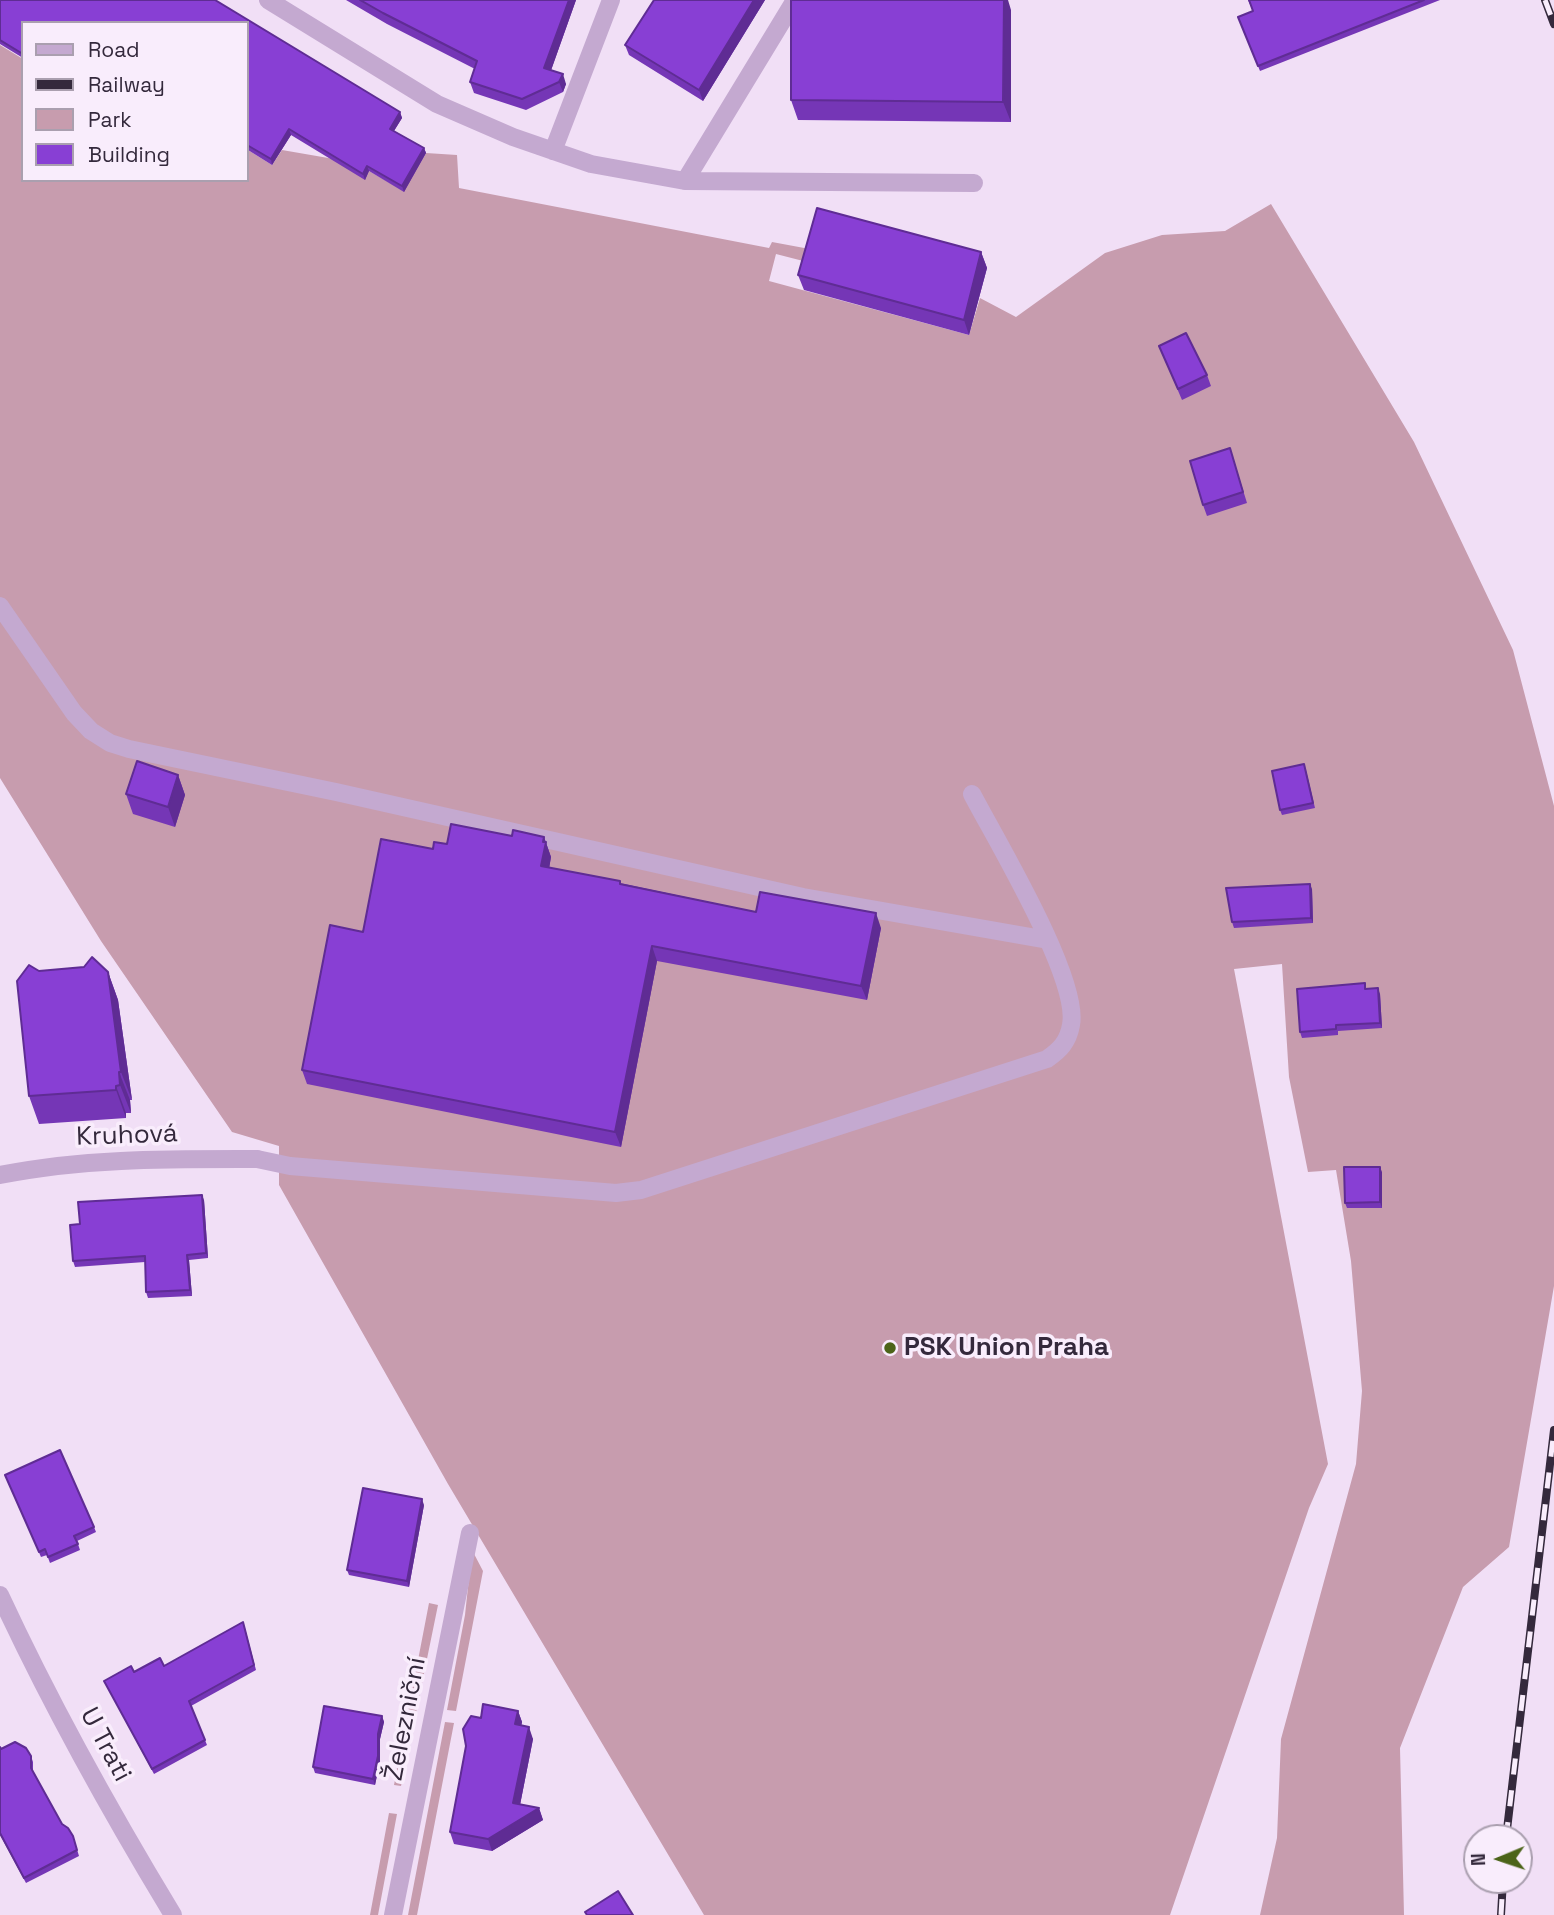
<!DOCTYPE html>
<meta charset="utf-8">
<style>
body{margin:0}
#map{position:relative;width:1554px;height:1915px;overflow:hidden;background:#f1dff6;font-family:"Space Grotesk",sans-serif}
canvas{display:block}
.legend{position:absolute;left:21px;top:21px;width:228px;height:161px;box-sizing:border-box;background:#f9edfc;border:2px solid #aa9faf;margin:0;padding:9px 12px;list-style:none;font-size:21px;color:#34293c}
.legend li{display:flex;align-items:center;gap:14px;height:35px}
.legend b{width:35px;border:2px solid #aa9faf}
.north{position:absolute;left:1463px;top:1824px;width:70px;height:70px;box-sizing:border-box;background:#f9edfc;border:2px solid #aa9faf;border-radius:50%;rotate:268deg;font-size:19px;font-weight:700;line-height:28px;text-align:center;color:#34293c}
.north::after{content:'';display:block;margin:auto;width:24px;height:32px;background:#4c6419;clip-path:polygon(50% 0,100% 100%,50% 72%,0 100%)}
</style>
<div id="map">
<canvas width="1554" height="1915"></canvas>
<ul class="legend">
<li><b style="height:9px;background:#c4a9d0"></b>Road</li>
<li><b style="height:9px;background:#34293c"></b>Railway</li>
<li><b style="height:19px;background:#c79cae"></b>Park</li>
<li><b style="height:19px;background:#883fd4"></b>Building</li>
</ul>
<div class="north">N</div>
</div>
<script>
const g = document.querySelector('canvas').getContext('2d');
g.lineJoin = 'round';
function fill(path, color) { g.fillStyle = color; g.fill(path, 'evenodd'); }
function strokePath(path, color, width, dash) { g.strokeStyle = color; g.lineWidth = width; g.lineCap = dash ? 'butt' : 'round'; g.setLineDash(dash || []); g.stroke(path); }
function write(font, color, halo, rows, align = 'center') {
  g.font = font + ' "Space Grotesk",sans-serif'; g.lineWidth = 7; g.setLineDash([]); g.textBaseline = 'middle'; g.strokeStyle = halo; g.fillStyle = color; for (const [text, x, y, turn = 0] of rows) {
    g.save(); g.translate(x, y); g.rotate((+turn || 0) * Math.PI / 180); g.textAlign = isNaN(turn) ? turn : align; if (halo) g.strokeText(text, 0, 0); g.fillText(text, 0, 0); g.restore();
  }
}
fill(new Path2D(`
 M 0,45 L 23,59 L 23,180 L 247,180 L 248,150 L 272,165 L 282,150 L 334,159 L 365,179 L 369,171 L 404,191 L 426,153 L 457,155 L 459,188 L 769,248 L 772,242 L 815,250 L 811,263 L 776,254 L 769,281 L 969,335 L 980,298 L 1016,317 L 1105,253 L 1162,235 L 1225,231 L 1271,204 L 1414,442 L 1513,650 L 1554,806 L 1554,1286 L 1509,1547 L 1463,1587 L 1400,1748 L 1404,1915 L 1260,1915 L 1277,1838 L 1281,1739 L 1356,1464 L 1362,1391 L 1351,1261 L 1336,1170 L 1308,1172 L 1289,1077 L 1282,964 L 1234,969 L 1328,1464 L 1309,1508 L 1170,1915 L 704,1915 L 448,1484 L 279,1185 L 279,1146 L 232,1132 L 101,941 L 0,778 Z
 M 472,1550 L 483,1571 L 456,1711 L 447,1710 L 465,1615 Z
 M 429,1603 L 438,1605 L 401,1786 L 394,1785 Z
 M 445,1722 L 454,1723 L 417,1915 L 408,1915 Z
 M 389,1813 L 397,1814 L 378,1915 L 370,1915 Z`), '#c79cae');
strokePath(new Path2D(`
 M 268,0 L 437,104 L 513,137 L 591,164 L 685,181 L 974,183
 M 553,151 L 611,0
 M 685,181 L 795,0
 M 0,606 L 74,713 L 91,731 L 110,743 L 129,749 L 336,792 L 803,897 L 1048,940
 M 257,1159 L 290,1166 L 616,1193 L 641,1190 L 1047,1059 C 1060,1050 1068,1042 1071,1025 C 1080,979 996,840 972,794`), '#c4a9d0', 18);
strokePath(new Path2D(`
 M 0,1175 C 85,1158 170,1159 257,1159
 M 0,1595 C 51,1705 110,1811 173,1915
 M 393,1915 L 470,1533`), '#c4a9d0', 18);
const rail = new Path2D(`
 M 1545,0 L 1554,24
 M 1506,1838 L 1554,1430
 M 1501,1915 L 1503,1880`);
strokePath(rail, '#34293c', 8);
strokePath(rail, '#f9edfc', 5, [16]);
fill(new Path2D(`
 M 0,0 L 215,0 L 400,112 L 402,118 L 394,131 L 424,148 L 426,153 L 404,192 L 369,171 L 365,180 L 291,135 L 272,165 L 248,150 L 247,152 L 247,23 L 23,23 L 23,58 L 0,44 Z
 M 346,0 L 576,0 L 551,70 L 566,84 L 563,92 L 526,110 L 474,93 L 470,82 L 475,69 L 387,24 Z
 M 654,0 L 765,0 L 703,101 L 629,55 L 625,45 Z
 M 1248,0 L 1440,0 L 1260,71 L 1238,17 L 1253,11 Z
 M 1011,10 L 1011,122 L 798,120 L 791,100 Z
 M 981,252 L 987,268 L 969,335 L 804,290 L 798,275 Z
 M 1159,346 L 1207,375 L 1211,386 L 1182,400 Z
 M 1230,448 L 1247,503 L 1207,516 L 1203,505 Z
 M 1306,770 L 1315,808 L 1282,815 L 1280,810 Z
 M 178,775 L 185,795 L 175,827 L 133,814 L 126,794 Z
 M 512,836 L 544,837 L 551,857 L 549,868 L 756,912 L 881,928 L 867,1000 L 657,961 L 621,1147 L 307,1084 L 302,1070 L 363,932 L 433,849 L 447,844 Z
 M 1312,889 L 1313,923 L 1234,928 L 1232,922 Z
 M 39,971 L 108,972 L 118,1000 L 132,1100 L 130,1100 L 131,1113 L 126,1113 L 126,1118 L 39,1124 L 29,1096 Z
 M 1367,989 L 1380,994 L 1382,1028 L 1338,1031 L 1338,1035 L 1302,1038 L 1300,1032 Z
 M 1382,1172 L 1382,1208 L 1347,1208 L 1345,1203 Z
 M 204,1200 L 208,1258 L 189,1260 L 192,1296 L 148,1298 L 146,1292 L 145,1262 L 75,1267 L 73,1261 L 80,1224 Z
 M 7,1480 L 94,1527 L 96,1532 L 77,1541 L 80,1550 L 50,1563 L 47,1555 L 41,1557 Z
 M 424,1505 L 409,1587 L 349,1575 L 347,1570 Z
 M 245,1628 L 256,1670 L 191,1706 L 207,1745 L 154,1774 L 104,1681 L 134,1672 L 164,1666 Z
 M 518,1711 L 522,1722 L 521,1726 L 533,1739 L 520,1805 L 539,1808 L 543,1820 L 492,1851 L 454,1844 L 450,1832 L 466,1746 L 481,1718 Z
 M 382,1716 L 384,1722 L 380,1739 L 380,1761 L 375,1785 L 315,1773 L 313,1767 Z
 M 0,1747 L 1,1749 L 31,1756 L 33,1762 L 33,1772 L 62,1824 L 73,1836 L 79,1856 L 26,1883 L 0,1835 Z`), '#7536b6');
fill(new Path2D(`
 M 569,0 L 576,0 L 548,79 L 544,68 Z
 M 754,0 L 765,0 L 703,101 L 699,90 Z
 M 1004,0 L 1008,0 L 1011,10 L 1011,122 L 1003,102 Z
 M 563,74 L 566,84 L 563,92 L 559,82 Z
 M 400,112 L 402,118 L 392,134 L 390,129 Z
 M 289,129 L 291,135 L 272,165 L 271,159 Z
 M 424,148 L 426,153 L 404,192 L 402,186 Z
 M 367,166 L 369,171 L 365,180 L 363,174 Z
 M 981,252 L 987,268 L 969,335 L 964,320 Z
 M 178,775 L 185,795 L 175,827 L 168,807 Z
 M 544,837 L 551,857 L 547,881 L 541,866 Z
 M 1310,884 L 1312,889 L 1313,923 L 1311,918 Z
 M 876,913 L 881,928 L 867,1000 L 861,986 Z
 M 652,946 L 657,961 L 621,1147 L 615,1132 Z
 M 108,972 L 118,1000 L 132,1100 L 121,1072 Z
 M 1378,988 L 1380,994 L 1382,1028 L 1380,1023 Z
 M 119,1072 L 130,1100 L 131,1113 L 120,1085 Z
 M 116,1086 L 126,1113 L 126,1118 L 116,1090 Z
 M 1380,1167 L 1382,1172 L 1382,1208 L 1380,1202 Z
 M 202,1195 L 204,1200 L 208,1258 L 206,1253 Z
 M 187,1255 L 189,1260 L 192,1296 L 190,1290 Z
 M 422,1499 L 424,1505 L 409,1587 L 407,1581 Z
 M 518,1711 L 522,1722 L 519,1736 L 515,1724 Z
 M 382,1716 L 384,1722 L 380,1739 L 380,1761 L 375,1785 L 373,1779 L 378,1734 Z
 M 529,1727 L 533,1739 L 518,1815 L 513,1803 Z
 M 539,1808 L 543,1820 L 492,1851 L 488,1839 Z`), '#5f2c94');
const building = new Path2D(`
 M 0,0 L 215,0 L 400,112 L 390,129 L 424,148 L 402,186 L 367,166 L 363,174 L 289,129 L 271,159 L 247,145 L 247,23 L 23,23 L 23,54 L 0,40 Z
 M 360,0 L 569,0 L 544,68 L 563,74 L 559,82 L 522,99 L 470,82 L 477,61 L 383,13 Z
 M 654,0 L 754,0 L 699,90 L 625,45 Z
 M 791,0 L 1004,0 L 1003,102 L 791,100 Z
 M 1249,0 L 1424,0 L 1258,66 L 1238,17 L 1253,11 Z
 M 817,208 L 981,252 L 964,320 L 798,275 Z
 M 1186,333 L 1207,375 L 1178,389 L 1159,346 Z
 M 1230,448 L 1243,492 L 1203,505 L 1190,461 Z
 M 137,761 L 178,775 L 168,807 L 126,794 Z
 M 1304,764 L 1313,803 L 1280,810 L 1272,771 Z
 M 451,824 L 512,836 L 513,830 L 544,837 L 543,842 L 546,842 L 541,866 L 620,881 L 620,884 L 756,912 L 760,892 L 876,913 L 861,986 L 652,946 L 615,1132 L 302,1070 L 330,925 L 363,932 L 381,839 L 433,849 L 434,842 L 447,844 Z
 M 1310,884 L 1311,918 L 1232,922 L 1226,888 Z
 M 92,957 L 108,972 L 121,1072 L 119,1072 L 120,1085 L 116,1086 L 116,1090 L 29,1096 L 17,981 L 29,965 L 39,971 L 84,967 Z
 M 1365,983 L 1365,989 L 1378,988 L 1380,1023 L 1336,1025 L 1336,1029 L 1300,1032 L 1297,989 Z
 M 1344,1167 L 1380,1167 L 1380,1202 L 1345,1203 Z
 M 202,1195 L 206,1253 L 187,1255 L 190,1290 L 146,1292 L 145,1256 L 73,1261 L 70,1225 L 80,1224 L 78,1202 Z
 M 60,1450 L 94,1527 L 74,1536 L 78,1544 L 48,1557 L 45,1549 L 39,1552 L 5,1475 Z
 M 363,1488 L 422,1499 L 407,1581 L 347,1570 Z
 M 243,1622 L 254,1665 L 189,1701 L 205,1740 L 152,1769 L 104,1681 L 131,1666 L 134,1672 L 160,1658 L 164,1666 Z
 M 483,1704 L 518,1711 L 515,1724 L 529,1727 L 513,1803 L 539,1808 L 488,1839 L 450,1832 L 466,1746 L 463,1729 L 471,1716 L 481,1718 Z
 M 324,1706 L 382,1716 L 378,1734 L 378,1756 L 373,1779 L 313,1767 Z
 M 15,1742 L 26,1748 L 31,1756 L 31,1768 L 62,1824 L 68,1828 L 73,1836 L 77,1850 L 24,1878 L 0,1833 L 0,1747 L 1,1749 Z
 M 618,1891 L 633,1915 L 587,1915 L 585,1912 Z`);
fill(building, '#883fd4');
strokePath(building, '#5f2c94', 2);
for (const [x, y, r, color] of [
 [890,1348,7,"#4c6419"]
]) { const dot = new Path2D(); dot.arc(x, y, r, 0, 2 * Math.PI); g.fillStyle = color; g.fill(dot); strokePath(dot, '#f9edfc', 2.5); }
write('26px', '#34293c', '#f9edfc', [
 ["Kruhová",127,1136,-2],
 ["Železniční",406,1719,-79],
 ["U Trati",105,1745,62]
]);
write('bold 26px', '#34293c', '#f9edfc', [
 ["PSK Union Praha",904,1348]
], 'left');
</script>
